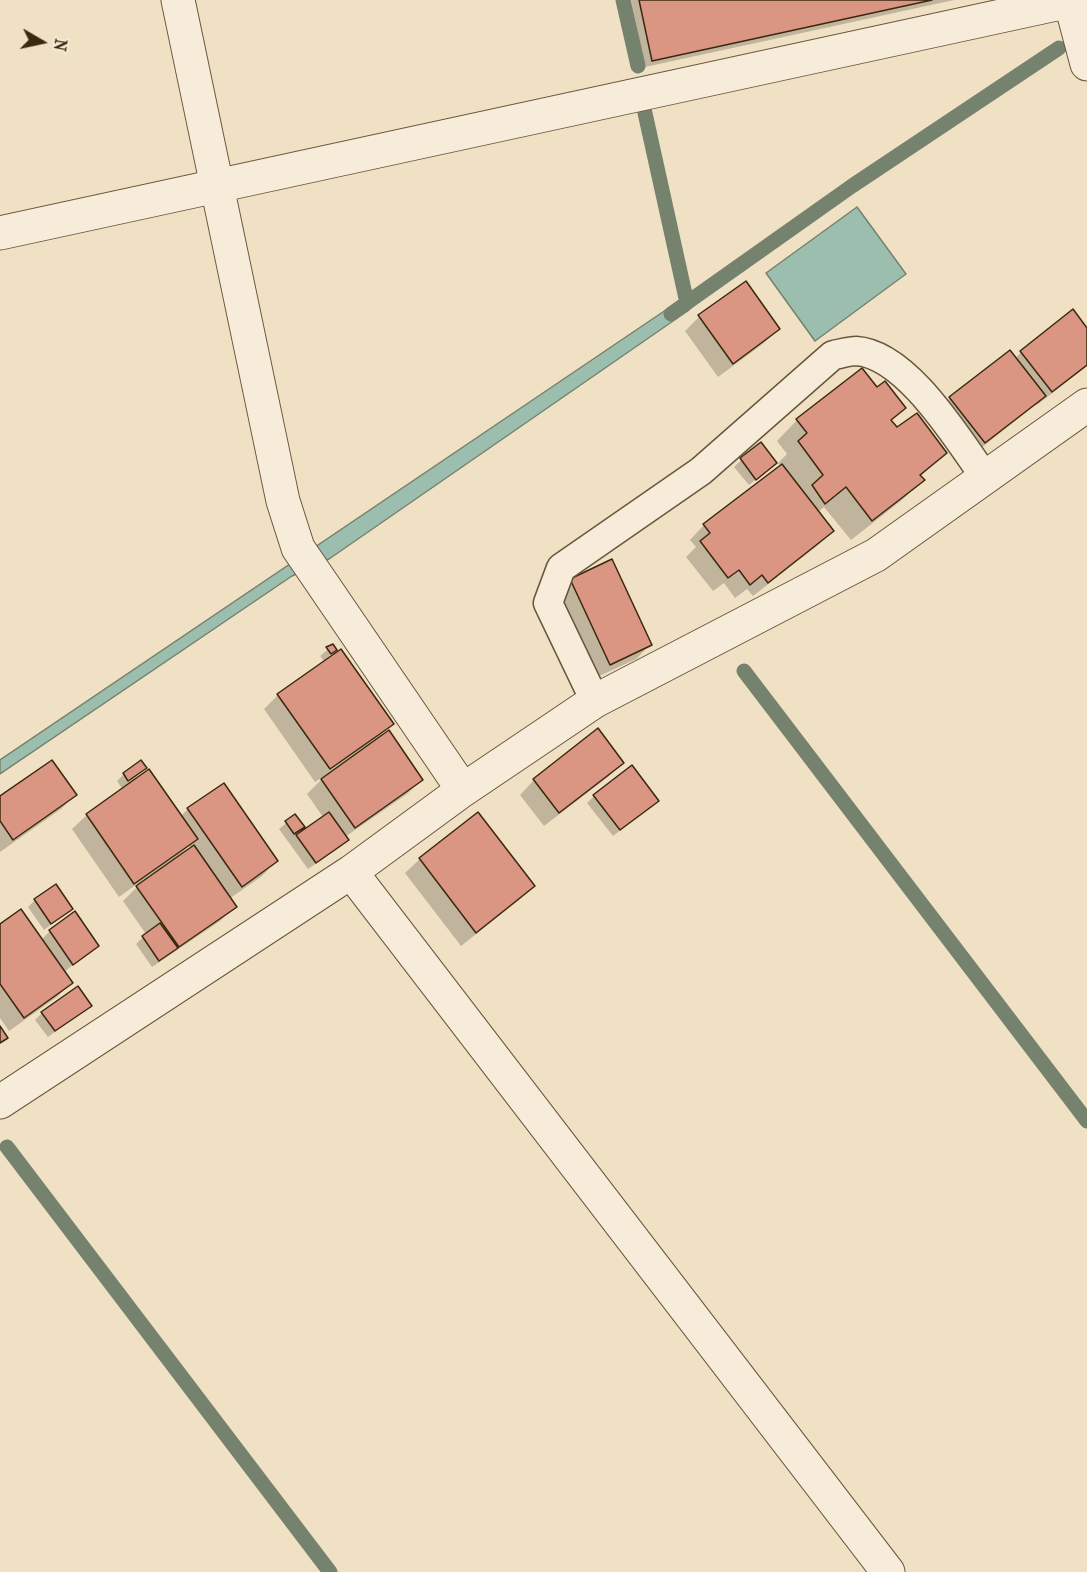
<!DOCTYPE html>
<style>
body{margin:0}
#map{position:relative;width:1087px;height:1572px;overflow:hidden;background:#f1e1c4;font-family:"IM FELL French Canon",serif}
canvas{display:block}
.north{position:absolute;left:12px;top:12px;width:60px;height:60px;-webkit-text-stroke:4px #f6ecd9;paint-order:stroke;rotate:99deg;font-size:16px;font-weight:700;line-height:24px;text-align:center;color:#3a280f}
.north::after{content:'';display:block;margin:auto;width:21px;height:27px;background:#3a280f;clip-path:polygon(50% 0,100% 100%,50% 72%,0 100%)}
</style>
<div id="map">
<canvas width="1087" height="1572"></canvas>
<div class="north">N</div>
</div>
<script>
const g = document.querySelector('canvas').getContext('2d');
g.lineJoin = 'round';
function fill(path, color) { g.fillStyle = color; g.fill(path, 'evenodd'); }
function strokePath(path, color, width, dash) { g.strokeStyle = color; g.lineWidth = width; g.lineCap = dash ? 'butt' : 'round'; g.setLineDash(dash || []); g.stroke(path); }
const water = new Path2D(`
 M 857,207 L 906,274 L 815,341 L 766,273 Z
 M 685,297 L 689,310 L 329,559 L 292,576 L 0,774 L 0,760 Z`);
fill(water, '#9cbeae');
strokePath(water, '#75826e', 1.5);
fill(new Path2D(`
 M 631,0 L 954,0 L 645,67 Z
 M 746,283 L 778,329 L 764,343 L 718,377 L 685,331 L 699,317 Z
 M 1087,330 L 1087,366 L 1037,405 L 1036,404 L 970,457 L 935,412 L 950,398 L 1009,352 L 1015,359 L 1021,352 Z
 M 877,389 L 904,408 L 891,421 L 897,430 L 945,453 L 920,477 L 923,480 L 902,500 L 851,540 L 824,507 L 818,512 L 832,531 L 818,545 L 753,596 L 747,589 L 735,598 L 724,583 L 713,591 L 686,557 L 696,547 L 690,540 L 704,525 L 781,467 L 778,463 L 787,454 L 777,441 L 797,420 Z
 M 741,460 L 768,470 L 749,485 L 734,467 Z
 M 571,581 L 651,644 L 636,659 L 595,678 L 556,595 Z
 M 332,646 L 335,650 L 324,661 L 320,656 Z
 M 278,695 L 392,724 L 377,739 L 421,780 L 407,794 L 345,837 L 347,840 L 340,847 L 308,869 L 279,829 L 295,816 L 305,830 L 323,817 L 307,794 L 322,779 L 321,778 L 315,782 L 264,709 Z
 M 598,730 L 622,763 L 608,777 L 544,826 L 520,795 L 534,780 Z
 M 145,768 L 134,779 L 180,817 L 188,809 L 276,861 L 262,876 L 229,899 L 235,906 L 220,921 L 152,967 L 136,944 L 146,934 L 123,901 L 138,886 L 137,884 L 119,897 L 72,829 L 87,815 L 123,790 L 117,781 L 124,774 ZM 189,846 L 192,849 L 182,855 L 181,854 Z
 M 75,795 L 61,809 L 0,852 L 0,798 Z
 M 594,796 L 650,807 L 613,836 L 587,803 Z
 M 420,859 L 533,886 L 519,900 L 461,946 L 405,873 Z
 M 35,900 L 71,909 L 44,930 L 28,907 Z
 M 0,925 L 41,940 L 50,931 L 97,946 L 64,972 L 71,983 L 57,997 L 9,1031 L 0,1018 Z
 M 90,1006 L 48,1037 L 35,1020 L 42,1013 Z`), '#0003');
strokePath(new Path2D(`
 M 623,0 L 638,66
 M 645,113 L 687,303
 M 671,314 L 852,186 L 1059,48
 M 744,671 L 1087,1121
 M 7,1147 L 330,1572`), '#75826e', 15);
const building = new Path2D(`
 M 639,0 L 932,0 L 652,61 Z
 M 746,281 L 780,329 L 733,364 L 698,315 Z
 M 1073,309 L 1087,328 L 1087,365 L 1052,392 L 1020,351 Z
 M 1010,350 L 1046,396 L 985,443 L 949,397 Z
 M 862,368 L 877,387 L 885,381 L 906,408 L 891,420 L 897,427 L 917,413 L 947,453 L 920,475 L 925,480 L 872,521 L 846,487 L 825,504 L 812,485 L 823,475 L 798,441 L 807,433 L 796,419 Z
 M 761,442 L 777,463 L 756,480 L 740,458 Z
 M 782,464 L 834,531 L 768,583 L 762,575 L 750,585 L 739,570 L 728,578 L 700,541 L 710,533 L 703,524 Z
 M 612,559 L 652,645 L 610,665 L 570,579 Z
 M 333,644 L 337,650 L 331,654 L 326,647 Z
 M 341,649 L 394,724 L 330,769 L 277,694 Z
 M 598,728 L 624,763 L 559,813 L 533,779 Z
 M 389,730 L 423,780 L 355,828 L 321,779 Z
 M 52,760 L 77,795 L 13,840 L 0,821 L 0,796 Z
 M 141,760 L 147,768 L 128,781 L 123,773 Z
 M 632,765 L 659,801 L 620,830 L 593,795 Z
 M 149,769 L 198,839 L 134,884 L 86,814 Z
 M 224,783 L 278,861 L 242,887 L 187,808 Z
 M 329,812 L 349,840 L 316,863 L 296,835 Z
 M 478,812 L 535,886 L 476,933 L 419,858 Z
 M 295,814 L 305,827 L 294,834 L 285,821 Z
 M 194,845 L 237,907 L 179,947 L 136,886 Z
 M 56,884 L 73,909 L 51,924 L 34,899 Z
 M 21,909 L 73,983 L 24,1018 L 0,984 L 0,924 Z
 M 75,911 L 99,946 L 73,965 L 49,930 Z
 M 160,923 L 178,948 L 159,961 L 142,936 Z
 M 78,986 L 92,1006 L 55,1031 L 41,1012 Z
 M 0,1026 L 8,1038 L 0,1043 Z`);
fill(building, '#da9583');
strokePath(building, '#3a280f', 1.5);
const service = new Path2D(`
 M 595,701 L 548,603 L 561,568 L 701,471 L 833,355 C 840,354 849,351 856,351 C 907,354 958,440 985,477`);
const minor = new Path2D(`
 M 178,0 L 283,501 L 298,548 L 463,790
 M 1070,0 L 1087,64
 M 0,233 L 1070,1
 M 351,872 L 888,1572
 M 0,1102 L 351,872 L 463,790 L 595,701 L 876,555 L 1087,405`);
strokePath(service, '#68563c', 31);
strokePath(minor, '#68563c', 35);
strokePath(service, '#f6ecd9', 28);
strokePath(minor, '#f6ecd9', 33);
</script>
